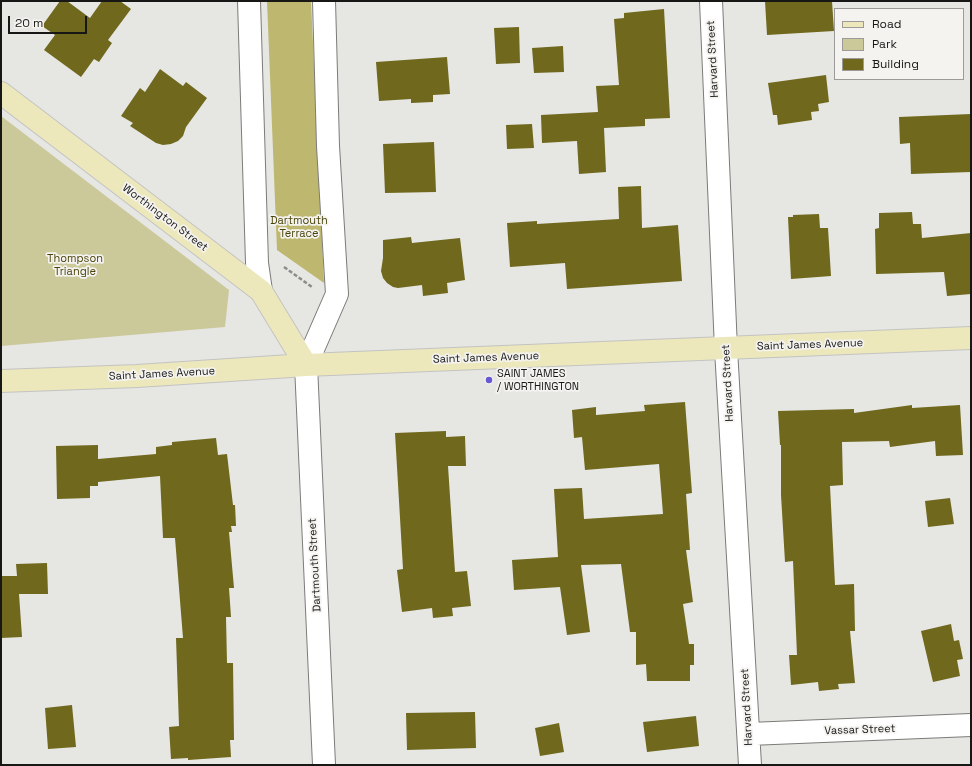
<!DOCTYPE html>
<style>
body{margin:0}
#map{position:relative;width:972px;height:766px;overflow:hidden;background:#e6e6e3;font-family:"Space Grotesk",sans-serif}
canvas{display:block}
.frame{position:absolute;inset:0;border:2px solid #171716;pointer-events:none}
.legend{position:absolute;left:834px;top:8px;width:130px;height:72px;box-sizing:border-box;background:#f4f3f0;border:1px solid #9c9b99;margin:0;padding:5px 7px;list-style:none;font-size:12px;color:#171716}
.legend li{display:flex;align-items:center;gap:8px;height:20px}
.legend b{width:20px;border:1px solid #9c9b99}
.scale{position:absolute;left:8px;top:16px;width:79px;height:18px;box-sizing:border-box;border:2px solid #171716;border-top:0;padding-left:5px;font-size:12px;line-height:14px;white-space:nowrap;color:#171716;-webkit-text-stroke:3px #f4f3f0;paint-order:stroke}
</style>
<div id="map">
<canvas width="972" height="766"></canvas>
<div class="frame"></div>
<ul class="legend">
<li><b style="height:5px;background:#ece8bc"></b>Road</li>
<li><b style="height:11px;background:#cbc89a"></b>Park</li>
<li><b style="height:11px;background:#6f681d"></b>Building</li>
</ul>
<div class="scale">20 m</div>
</div>
<script>
const g = document.querySelector('canvas').getContext('2d');
g.lineJoin = 'round';
function fill(path, color) { g.fillStyle = color; g.fill(path, 'evenodd'); }
function strokePath(path, color, width, dash) { g.strokeStyle = color; g.lineWidth = width; g.lineCap = dash ? 'butt' : 'round'; g.setLineDash(dash || []); g.stroke(path); }
function write(font, color, halo, rows, align = 'center') {
  g.font = font + ' "Space Grotesk",sans-serif'; g.lineWidth = 3.5; g.setLineDash([]); g.textBaseline = 'middle'; g.strokeStyle = halo; g.fillStyle = color; for (const [text, x, y, turn = 0] of rows) {
    g.save(); g.translate(x, y); g.rotate((+turn || 0) * Math.PI / 180); g.textAlign = isNaN(turn) ? turn : align; if (halo) g.strokeText(text, 0, 0); g.fillText(text, 0, 0); g.restore();
  }
}
fill(new Path2D(`
 M 1,116 L 229,290 L 225,327 L 1,346 Z`), '#cbc89a');
fill(new Path2D(`
 M 267,1 L 311,1 L 324,283 L 277,250 Z`), '#beb76f');
fill(new Path2D(`
 M 60,1 L 67,1 L 90,18 L 102,1 L 120,1 L 131,9 L 108,40 L 112,43 L 99,62 L 94,59 L 81,77 L 44,50 L 55,35 L 42,26 Z
 M 765,1 L 832,1 L 834,31 L 767,35 Z
 M 664,9 L 670,118 L 645,119 L 645,126 L 604,128 L 606,172 L 579,174 L 577,141 L 542,143 L 541,115 L 598,112 L 596,86 L 619,85 L 614,19 L 624,18 L 624,13 Z
 M 519,27 L 520,63 L 496,64 L 494,28 Z
 M 563,46 L 564,72 L 534,73 L 532,48 Z
 M 447,57 L 450,94 L 433,95 L 433,102 L 411,103 L 411,99 L 379,101 L 376,62 Z
 M 160,69 L 183,86 L 186,82 L 207,98 L 186,127 L 183,136 L 178,141 L 171,144 L 163,145 L 156,143 L 130,126 L 133,123 L 121,116 L 140,88 L 145,92 Z
 M 826,75 L 829,102 L 818,104 L 819,111 L 811,112 L 812,120 L 778,125 L 777,115 L 773,115 L 768,83 Z
 M 971,114 L 971,172 L 911,174 L 910,143 L 900,144 L 899,117 Z
 M 532,124 L 534,148 L 507,149 L 506,125 Z
 M 434,142 L 436,192 L 385,193 L 383,144 Z
 M 641,186 L 642,228 L 678,225 L 682,281 L 567,289 L 565,263 L 510,267 L 507,223 L 537,221 L 537,224 L 619,219 L 618,187 Z
 M 912,212 L 913,224 L 921,224 L 922,238 L 971,233 L 971,294 L 947,296 L 944,272 L 876,274 L 875,229 L 879,228 L 879,213 Z
 M 819,214 L 820,228 L 828,228 L 831,276 L 791,279 L 788,217 L 793,217 L 793,215 Z
 M 411,237 L 412,243 L 460,238 L 465,280 L 447,283 L 448,293 L 423,296 L 422,285 L 398,288 L 393,287 L 387,283 L 383,278 L 381,271 L 383,258 L 383,240 Z
 M 685,402 L 692,493 L 686,494 L 690,550 L 686,550 L 693,602 L 683,604 L 689,644 L 694,644 L 694,665 L 690,665 L 690,681 L 647,681 L 646,664 L 636,665 L 636,632 L 630,632 L 621,564 L 581,565 L 590,632 L 567,635 L 560,587 L 514,590 L 512,560 L 558,557 L 554,489 L 582,488 L 584,519 L 663,514 L 659,464 L 585,470 L 582,437 L 574,438 L 572,410 L 596,407 L 596,415 L 645,411 L 644,405 Z
 M 912,405 L 912,408 L 960,405 L 963,455 L 936,456 L 935,441 L 890,447 L 889,441 L 842,442 L 843,485 L 830,486 L 835,585 L 854,584 L 855,631 L 850,631 L 855,683 L 838,684 L 839,689 L 819,691 L 818,682 L 791,685 L 789,655 L 797,655 L 793,561 L 785,562 L 781,495 L 781,445 L 780,445 L 778,411 L 854,409 L 854,413 Z
 M 446,431 L 446,437 L 465,436 L 466,466 L 448,466 L 455,572 L 467,571 L 471,606 L 452,608 L 453,616 L 433,618 L 432,608 L 402,612 L 397,570 L 403,569 L 395,433 Z
 M 216,438 L 218,455 L 227,454 L 233,505 L 235,505 L 236,526 L 231,526 L 232,532 L 229,532 L 234,588 L 229,588 L 231,617 L 226,617 L 227,663 L 233,663 L 234,740 L 230,740 L 231,757 L 188,760 L 188,758 L 171,759 L 169,727 L 179,726 L 176,638 L 183,638 L 175,538 L 163,538 L 160,476 L 98,482 L 98,486 L 90,486 L 90,498 L 57,499 L 56,446 L 98,445 L 98,459 L 156,454 L 156,447 L 172,445 L 172,442 Z
 M 950,498 L 954,524 L 928,527 L 925,501 Z
 M 47,563 L 48,594 L 19,594 L 22,637 L 1,638 L 1,576 L 17,576 L 16,564 Z
 M 951,624 L 954,641 L 959,640 L 963,659 L 957,660 L 960,676 L 933,682 L 921,631 Z
 M 72,705 L 76,747 L 48,749 L 45,708 Z
 M 475,712 L 476,748 L 407,750 L 406,713 Z
 M 696,716 L 699,746 L 647,752 L 643,722 Z
 M 559,723 L 564,752 L 540,756 L 535,728 Z`), '#6f681d');
const minor = new Path2D(`
 M 249,1 L 257,263 L 261,291
 M 324,1 L 328,146 L 337,294 L 306,365 L 324,765
 M 711,1 L 726,349 L 750,765
 M 749,734 L 971,725`);
const major = new Path2D(`
 M 1,93 L 261,291 L 306,365
 M 1,381 L 137,376 L 306,365 L 971,338`);
strokePath(minor, '#7c7b78', 24);
strokePath(major, '#c3c3c2', 24);
strokePath(new Path2D(`
 M 284,267 L 312,287`), '#8c8c8a', 2.5, [4, 2]);
strokePath(minor, '#fff', 22);
strokePath(major, '#ece8bc', 22);
for (const [x, y, r, color] of [
 [489,380,4,"#6759d3"]
]) { const dot = new Path2D(); dot.arc(x, y, r, 0, 2 * Math.PI); g.fillStyle = color; g.fill(dot); strokePath(dot, '#f4f3f0', 1.5); }
write('11px', '#171716', '#f4f3f0', [
 ["Harvard Street",713,59,-93],
 ["Worthington Street",165,218,37],
 ["Saint James Avenue",810,345,-2],
 ["Saint James Avenue",486,358,-2],
 ["Saint James Avenue",162,374,-3],
 ["Harvard Street",728,383,-93],
 ["Dartmouth Street",315,565,-93],
 ["Harvard Street",747,707,-93],
 ["Vassar Street",860,730,-2]
]);
write('11px', '#4a440b', '#f4f3f0', [
 ["Dartmouth",299,221],
 ["Terrace",299,234],
 ["Thompson",75,259],
 ["Triangle",75,272]
]);
write('11px', '#171716', '#f4f3f0', [
 ["SAINT JAMES",497,374],
 ["/ WORTHINGTON",497,387]
], 'left');
</script>
